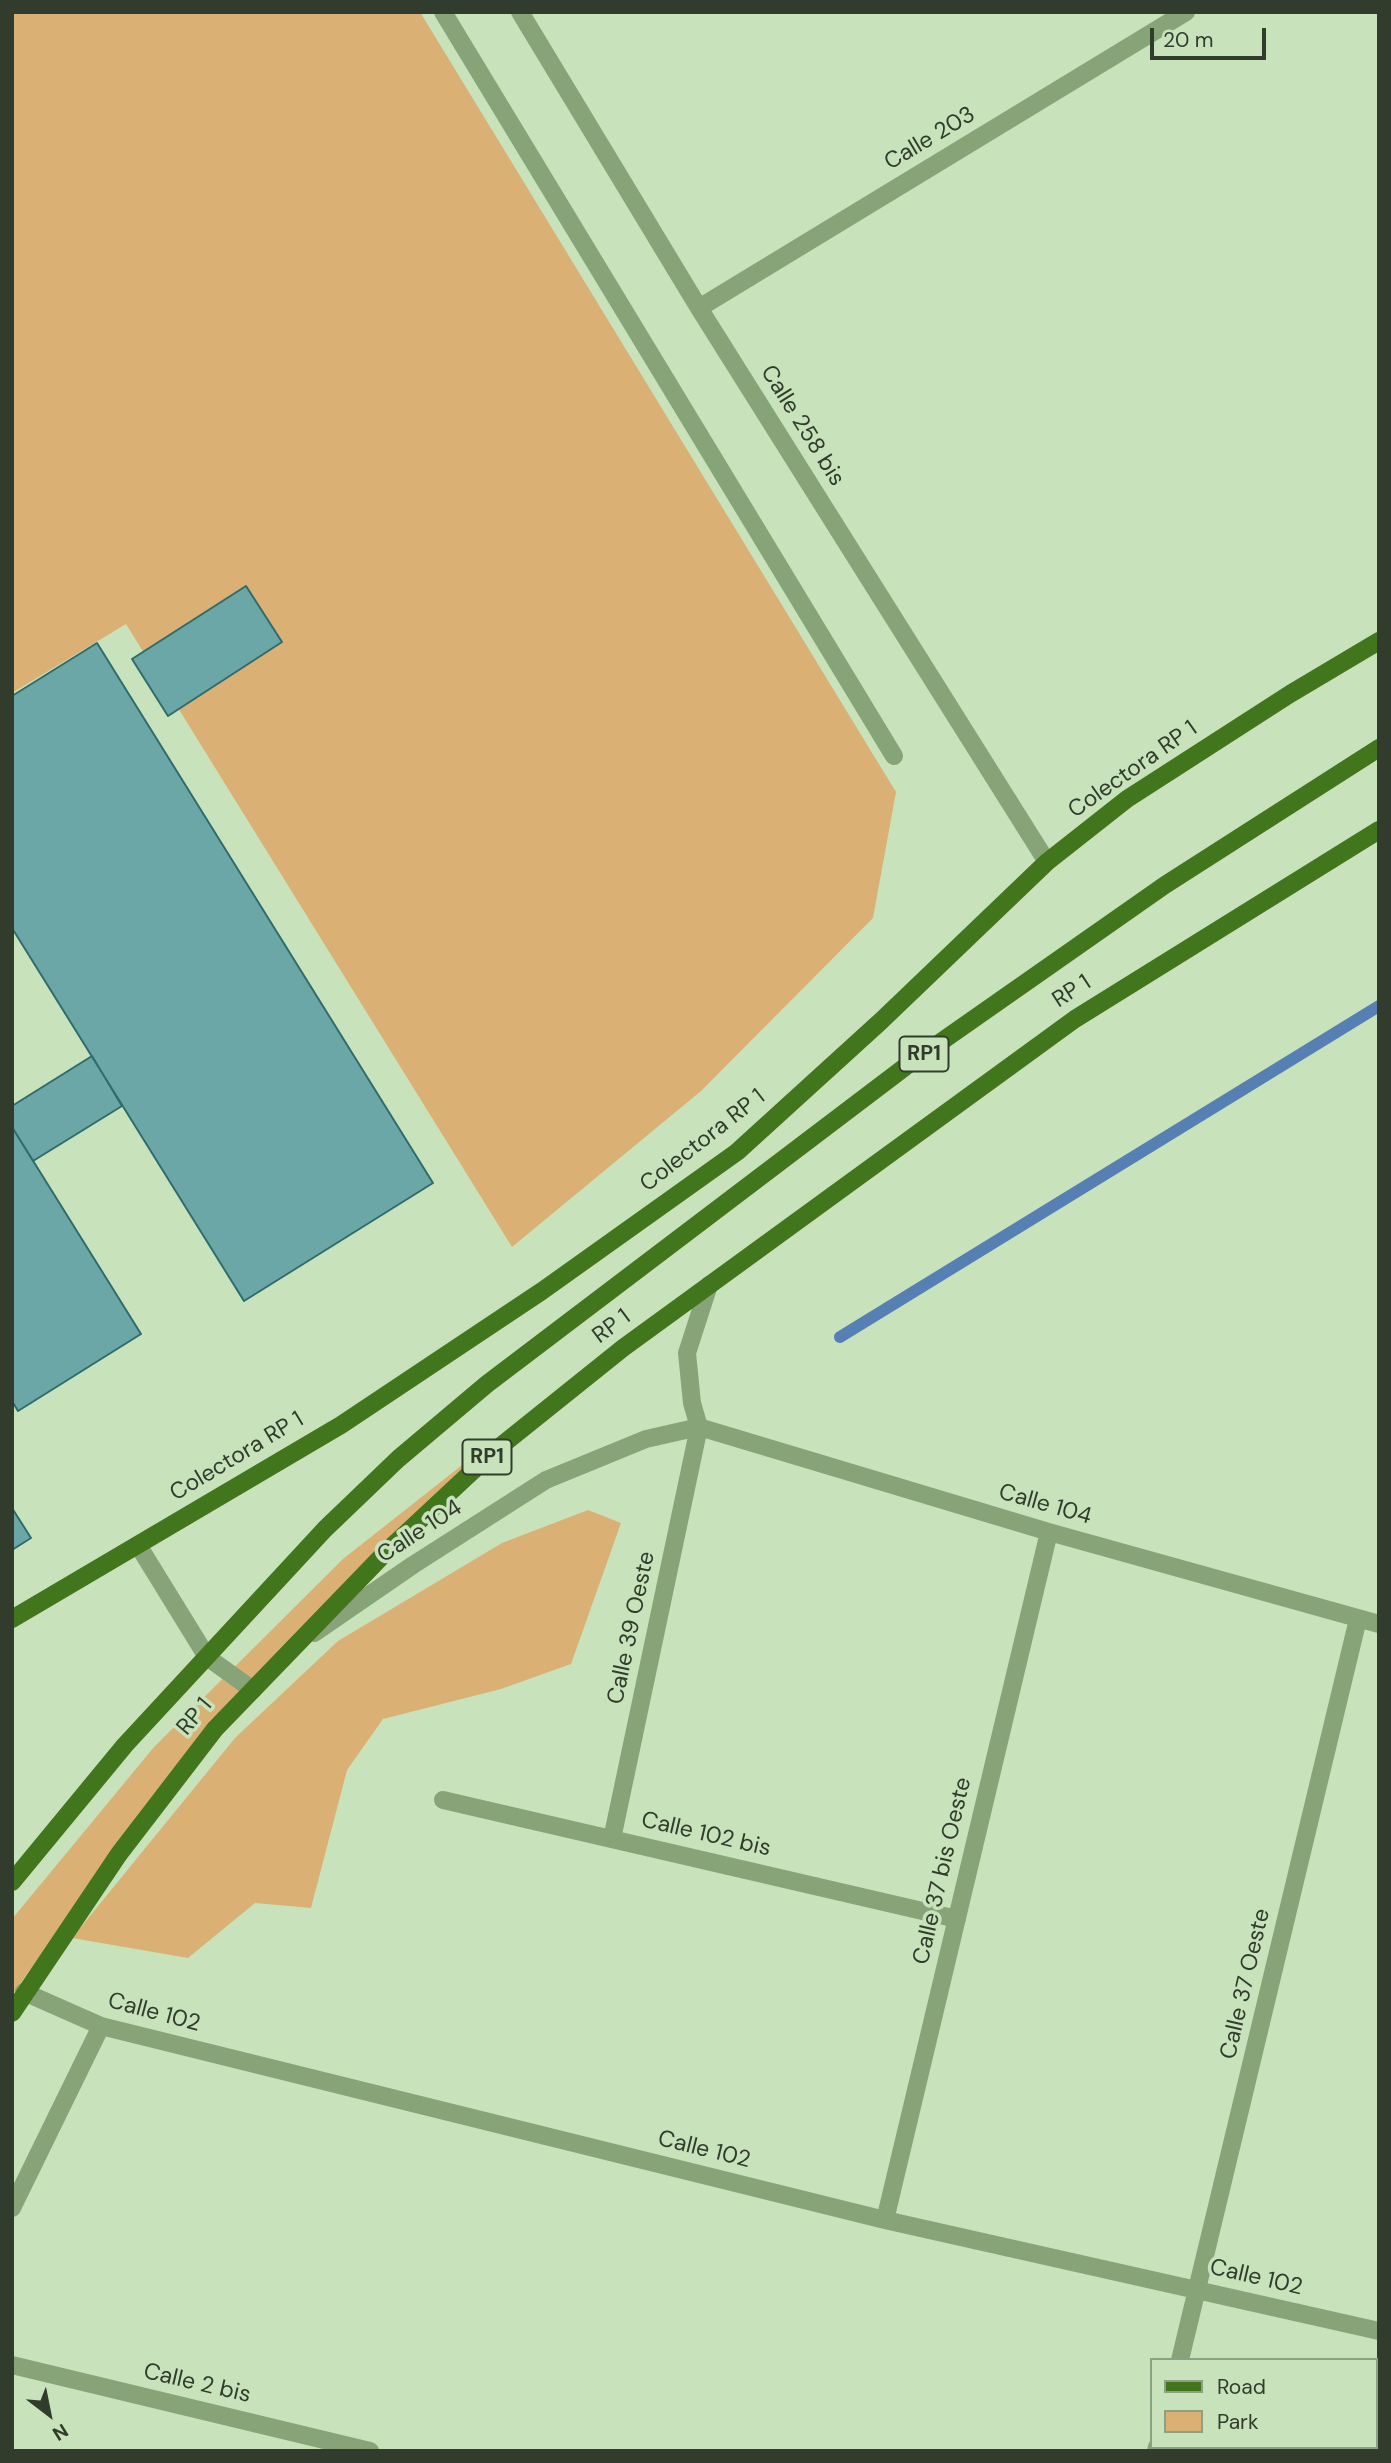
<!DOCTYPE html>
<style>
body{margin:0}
#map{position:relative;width:1391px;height:2463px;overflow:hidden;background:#c8e3bb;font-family:"DM Sans",sans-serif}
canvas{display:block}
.frame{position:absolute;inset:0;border:14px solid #313c2c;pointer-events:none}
.legend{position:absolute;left:1150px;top:2358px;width:228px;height:91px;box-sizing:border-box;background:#c8e3bb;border:2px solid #8ca082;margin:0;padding:9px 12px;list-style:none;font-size:21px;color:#313c2c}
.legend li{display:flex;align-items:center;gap:14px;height:35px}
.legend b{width:35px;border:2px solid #8ca082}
.north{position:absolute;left:14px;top:2379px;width:70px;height:70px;-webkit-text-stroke:5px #c8e3bb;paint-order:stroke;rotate:148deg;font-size:19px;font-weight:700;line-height:28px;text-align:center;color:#313c2c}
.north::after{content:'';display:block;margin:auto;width:24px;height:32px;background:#313c2c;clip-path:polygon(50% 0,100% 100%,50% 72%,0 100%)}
.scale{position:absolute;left:1150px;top:28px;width:116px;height:32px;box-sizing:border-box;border:4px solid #313c2c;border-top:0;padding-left:9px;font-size:21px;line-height:24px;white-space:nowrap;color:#313c2c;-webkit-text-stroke:5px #c8e3bb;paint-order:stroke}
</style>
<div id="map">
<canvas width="1391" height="2463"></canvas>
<div class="frame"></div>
<ul class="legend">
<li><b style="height:9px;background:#41761d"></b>Road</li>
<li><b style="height:19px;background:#dab075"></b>Park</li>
</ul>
<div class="north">N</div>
<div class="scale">20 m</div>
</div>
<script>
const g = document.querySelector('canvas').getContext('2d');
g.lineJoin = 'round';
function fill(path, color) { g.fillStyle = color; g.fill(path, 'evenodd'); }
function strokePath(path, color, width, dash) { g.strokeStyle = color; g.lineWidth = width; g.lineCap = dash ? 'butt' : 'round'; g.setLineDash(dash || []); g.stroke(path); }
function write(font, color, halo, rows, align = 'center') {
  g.font = font + ' "DM Sans",sans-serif'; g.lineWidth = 7; g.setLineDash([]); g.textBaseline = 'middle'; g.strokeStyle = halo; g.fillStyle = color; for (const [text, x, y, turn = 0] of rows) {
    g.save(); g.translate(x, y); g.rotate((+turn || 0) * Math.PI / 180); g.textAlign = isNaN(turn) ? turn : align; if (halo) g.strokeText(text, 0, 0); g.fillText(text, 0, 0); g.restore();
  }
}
fill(new Path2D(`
 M 12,12 L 420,12 L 896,792 L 873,918 L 701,1091 L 512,1247 L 126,624 L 12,693 Z
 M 471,1458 L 475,1462 L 180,1761 L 12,1995 L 12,1919 L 154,1747 L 343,1559 Z
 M 588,1510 L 621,1523 L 571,1664 L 501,1689 L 383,1719 L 347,1770 L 311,1908 L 255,1903 L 188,1958 L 72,1938 L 235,1738 L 338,1641 L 502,1543 Z`), '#dab075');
strokePath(new Path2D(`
 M 840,1337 L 1379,1006`), '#567fb4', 12);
const building = new Path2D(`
 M 246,586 L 282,642 L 168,716 L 132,659 Z
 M 97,643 L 433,1183 L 244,1301 L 12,928 L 12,696 Z
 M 92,1056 L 122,1106 L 33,1161 L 12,1127 L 12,1106 Z
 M 12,1127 L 141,1334 L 18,1411 L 12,1401 Z
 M 12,1508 L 31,1538 L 12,1550 Z`);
fill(building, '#6ca7a7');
strokePath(building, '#306c6c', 2);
strokePath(new Path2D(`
 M 443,12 L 894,756
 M 520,12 L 699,308 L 1047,862
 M 699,308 L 1186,12
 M 138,1545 L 207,1657 L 253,1690
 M 314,1633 L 413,1565 L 546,1480 L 646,1439 L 699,1427 L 1049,1532 L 1379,1624
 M 443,1800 L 957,1919
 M 612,1839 L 699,1427 L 692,1403 L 687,1353 L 709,1285
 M 24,1992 L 101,2026 L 885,2220 L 1379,2331
 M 12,2208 L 101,2026
 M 885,2220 L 1049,1532
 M 1180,2360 L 1358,1619
 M 12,2365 L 370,2451
 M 1156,2451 L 1157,2447`), '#87a479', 18);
strokePath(new Path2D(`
 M 12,1619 L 341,1425 L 542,1291 L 737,1152 L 881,1021 L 1047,862 L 1127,799 L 1290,694 L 1379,641
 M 12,1882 L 125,1745 L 325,1529 L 398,1459 L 487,1384 L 905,1067 L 1165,885 L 1379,748
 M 12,2013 L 119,1854 L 215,1729 L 387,1551 L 492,1453 L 623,1348 L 1075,1019 L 1379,830`), '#41761d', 18);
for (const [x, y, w] of [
 [924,1054,49],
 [487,1457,49]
]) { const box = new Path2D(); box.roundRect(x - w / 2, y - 17.5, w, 35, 5); g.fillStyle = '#c8e3bb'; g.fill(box); strokePath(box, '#313c2c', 2); }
write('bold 21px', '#313c2c', null, [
 ["RP1",924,1054],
 ["RP1",487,1457]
]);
write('23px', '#313c2c', '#c8e3bb', [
 ["Calle 203",930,139,-31],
 ["Calle 258 bis",802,426,58],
 ["Colectora RP 1",1133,770,-35],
 ["RP 1",1072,992,-33],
 ["Colectora RP 1",703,1141,-38],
 ["RP 1",612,1327,-37],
 ["Colectora RP 1",237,1457,-31],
 ["Calle 104",1045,1505,16],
 ["Calle 104",420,1532,-33],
 ["Calle 39 Oeste",632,1628,-78],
 ["RP 1",195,1717,-50],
 ["Calle 102 bis",706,1835,13],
 ["Calle 37 bis Oeste",943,1871,-77],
 ["Calle 37 Oeste",1246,1984,-77],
 ["Calle 102",154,2013,15],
 ["Calle 102",704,2150,14],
 ["Calle 102",1256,2278,13],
 ["Calle 2 bis",197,2384,13]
]);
</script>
